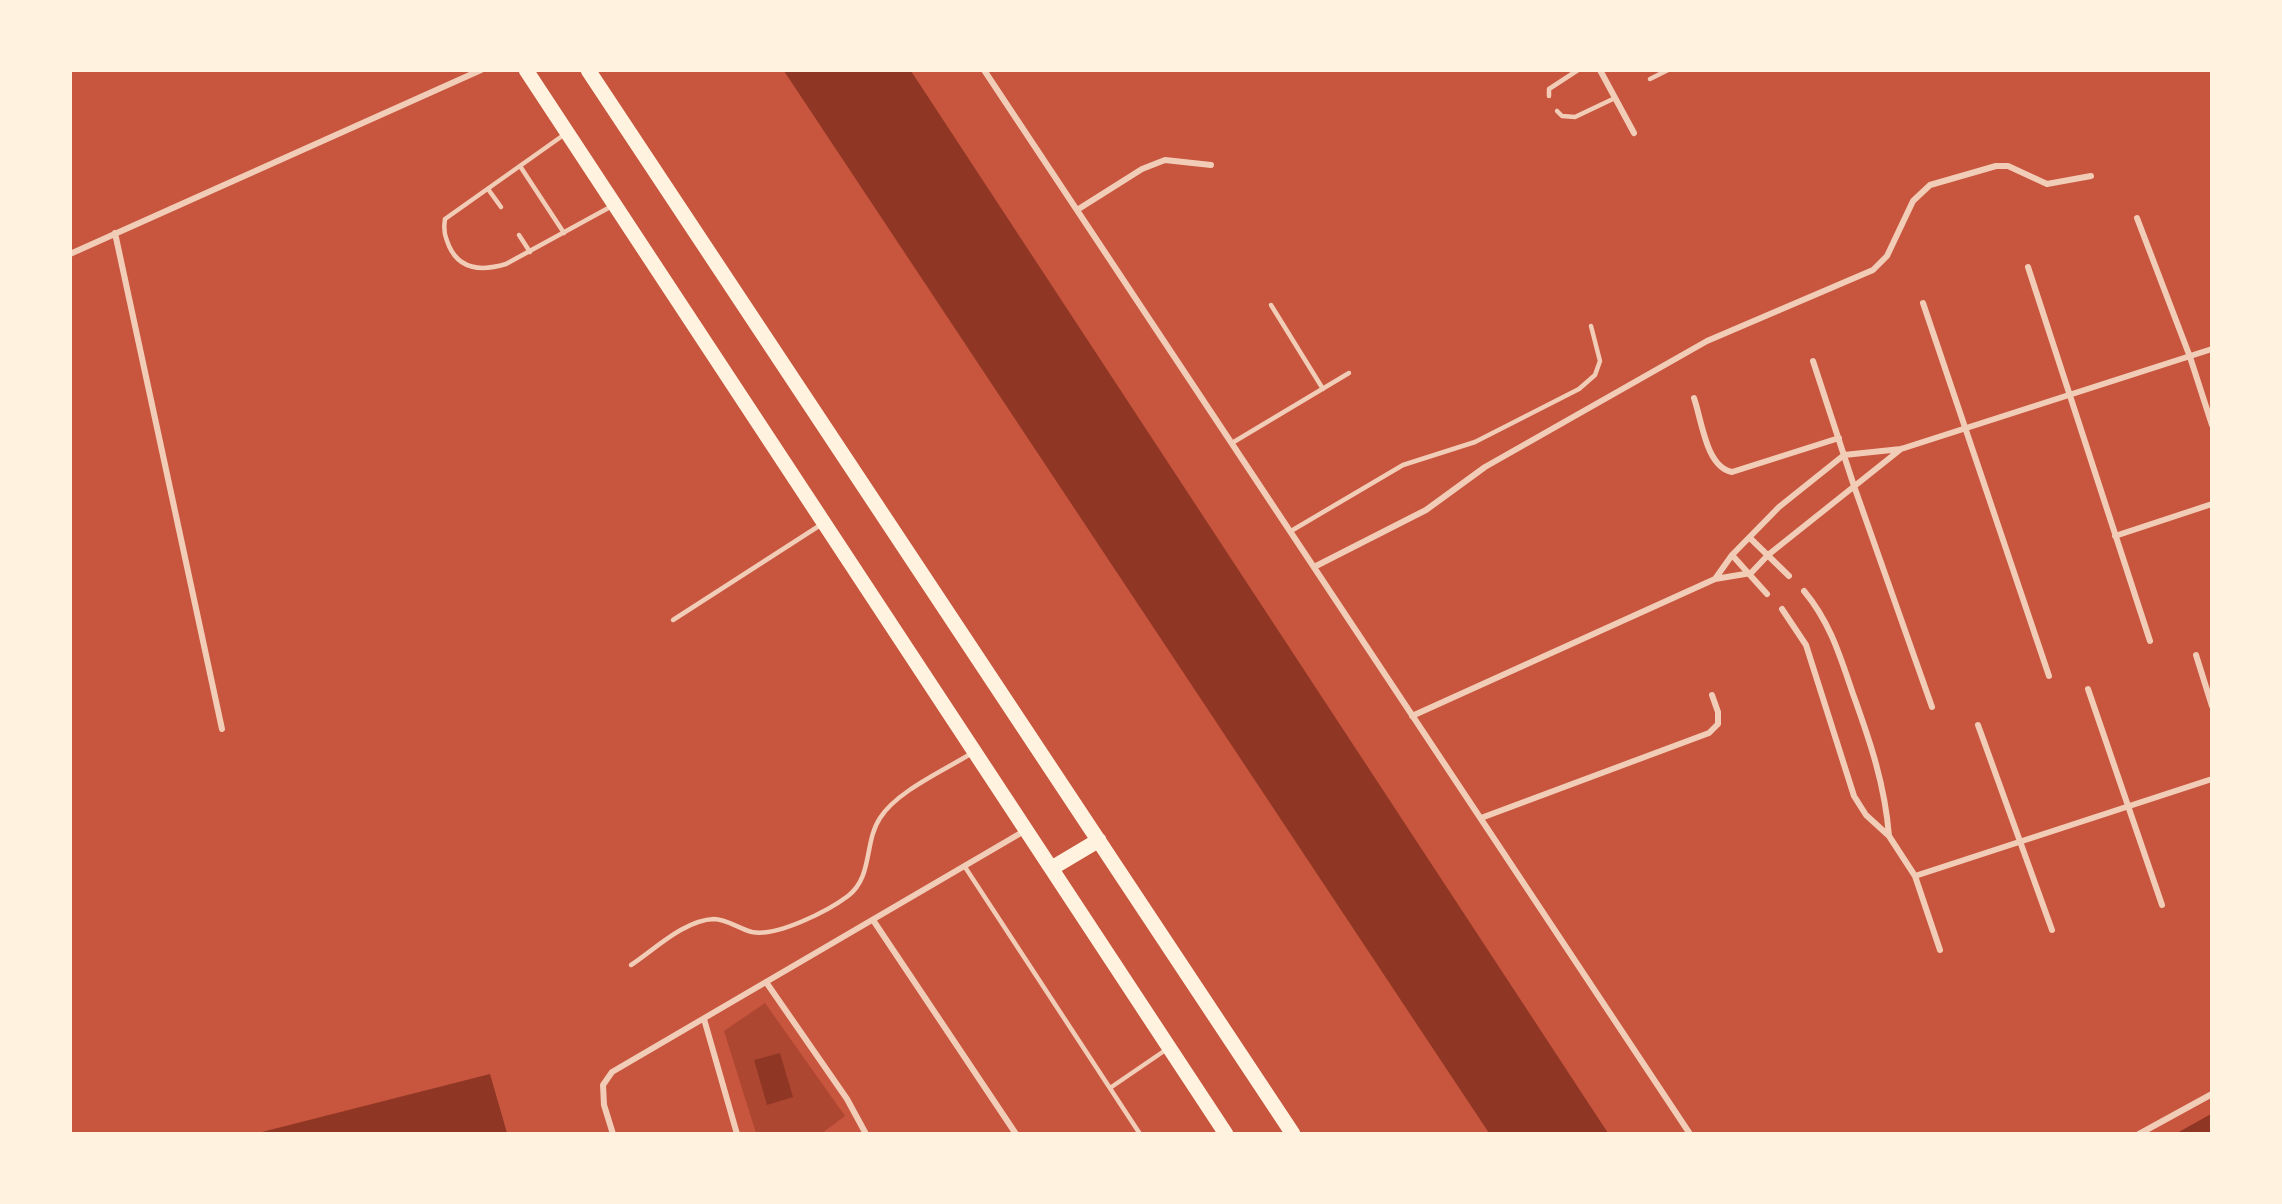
<!DOCTYPE html>
<style>
body{margin:0}
#map{position:relative;width:2282px;height:1204px;overflow:hidden;background:#c8553d;font-family:"Fira Sans",sans-serif}
canvas{display:block}
.frame{position:absolute;inset:0;border:72px solid #fff3e0;pointer-events:none}
</style>
<div id="map">
<canvas width="2282" height="1204"></canvas>
<div class="frame"></div>
</div>
<script>
const g = document.querySelector('canvas').getContext('2d');
g.lineJoin = 'round';
function fill(path, color) { g.fillStyle = color; g.fill(path, 'evenodd'); }
function strokePath(path, color, width, dash) { g.strokeStyle = color; g.lineWidth = width; g.lineCap = dash ? 'butt' : 'round'; g.setLineDash(dash || []); g.stroke(path); }
fill(new Path2D(`
 M 765,1003 L 845,1116 L 822,1133 L 756,1133 L 724,1031 Z`), '#ae4732');
fill(new Path2D(`
 M 784,71 L 911,71 L 1608,1133 L 1489,1133 Z
 M 780,1053 L 793,1097 L 767,1105 L 754,1060 Z
 M 490,1074 L 507,1133 L 258,1133 Z
 M 2211,1114 L 2211,1133 L 2177,1133 Z`), '#8f3625');
strokePath(new Path2D(`
 M 1650,79 L 1668,70
 M 1549,96 L 1549,89 L 1578,70
 M 1557,111 L 1562,116 L 1575,117 L 1615,98
 M 565,134 L 445,219 C 443,230 445,236 449,246 C 460,271 483,271 506,264 L 612,206
 M 520,166 L 564,233
 M 488,189 L 501,207
 M 519,235 L 530,252
 M 1271,305 L 1323,389
 M 1232,443 L 1349,373
 M 1291,531 L 1403,465 L 1475,442 L 1579,389 L 1595,375 L 1600,361 L 1591,326
 M 673,620 L 822,524
 M 965,867 L 1140,1134
 M 631,965 C 654,950 684,920 714,919 C 726,919 740,929 752,932 C 777,937 828,911 848,896 C 873,877 864,842 880,818 C 897,791 945,770 972,753
 M 1110,1088 L 1167,1049`), '#f1ccb7', 4.5);
strokePath(new Path2D(`
 M 984,70 L 1690,1134
 M 1600,70 L 1634,133
 M 1077,210 L 1142,169 L 1165,160 L 1211,165
 M 2137,218 L 2190,357 L 2212,425
 M 115,233 L 222,729
 M 70,254 L 481,70
 M 2028,267 L 2150,641
 M 1923,303 L 2049,676
 M 1813,361 L 1854,486 L 1932,707
 M 1694,398 C 1702,421 1706,467 1732,472 L 1839,438
 M 2115,536 L 2212,504
 M 1750,538 L 1789,576
 M 1732,555 L 1767,594
 M 1314,567 L 1426,510 L 1485,467 L 1707,341 L 1873,270 L 1887,256 L 1913,201 L 1930,185 L 1996,166 L 2008,166 L 2047,184 L 2091,176
 M 1715,579 L 1732,555 L 1779,507 L 1844,455 L 1901,449 L 2212,349
 M 1804,591 C 1830,622 1840,656 1853,694 C 1870,741 1885,785 1889,836
 M 1782,609 L 1806,645 L 1854,796 L 1866,815 L 1889,836 L 1915,876 L 2212,779
 M 2196,655 L 2212,706
 M 2088,689 L 2162,905
 M 1412,716 L 1715,579 L 1751,573 L 1768,555 L 1901,449
 M 1978,725 L 2052,930
 M 1481,818 L 1709,733 L 1718,724 L 1718,712 L 1712,695
 M 1915,876 L 1940,950
 M 873,920 L 1016,1134
 M 766,982 L 847,1099 L 866,1134
 M 704,1019 L 737,1134
 M 613,1134 L 604,1105 L 603,1085 L 612,1072 L 1026,830
 M 2139,1134 L 2212,1094`), '#f1ccb7', 6);
strokePath(new Path2D(`
 M 526,70 L 1226,1134
 M 588,70 L 1293,1134
 M 1052,868 L 1099,840`), '#fff3e0', 15);
</script>
